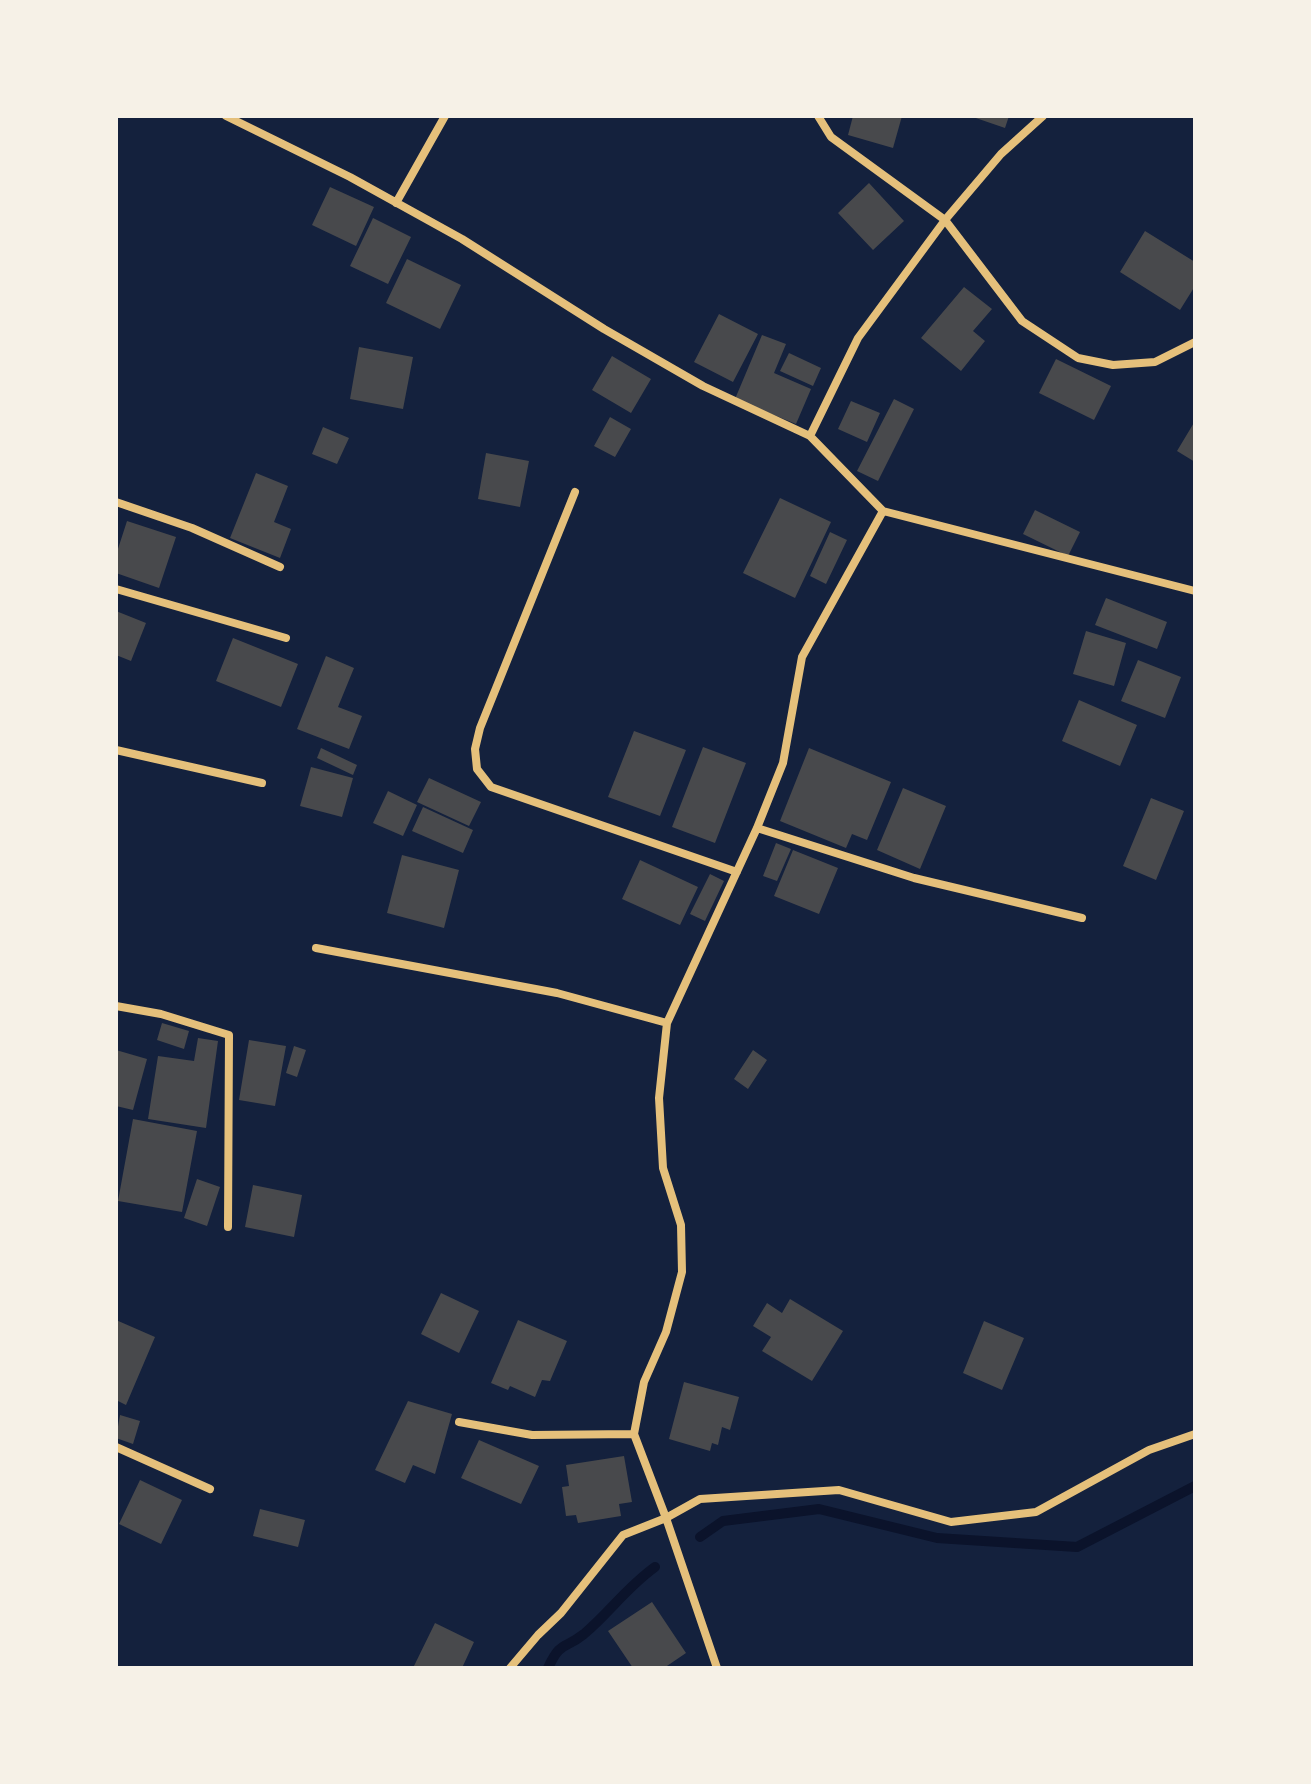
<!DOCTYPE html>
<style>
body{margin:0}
#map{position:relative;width:1311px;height:1784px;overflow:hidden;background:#14213d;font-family:"Noto Sans",sans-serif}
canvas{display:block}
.frame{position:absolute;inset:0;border:118px solid #f6f1e7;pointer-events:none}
</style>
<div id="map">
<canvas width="1311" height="1784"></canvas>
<div class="frame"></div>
</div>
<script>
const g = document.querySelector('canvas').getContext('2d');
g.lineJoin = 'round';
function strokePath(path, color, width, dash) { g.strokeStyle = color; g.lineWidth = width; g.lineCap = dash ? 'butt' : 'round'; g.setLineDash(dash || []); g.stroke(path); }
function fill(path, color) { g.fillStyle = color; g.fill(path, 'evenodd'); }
strokePath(new Path2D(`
 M 700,1537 L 723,1521 L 819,1509 L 937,1538 L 1077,1547 L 1195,1486
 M 548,1668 C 561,1640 564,1650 584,1634 C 610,1612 626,1588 655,1567`), '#0b132b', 10);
fill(new Path2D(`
 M 853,116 L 902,116 L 893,148 L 848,135 Z
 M 970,116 L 1009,116 L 1005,128 Z
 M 869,183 L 904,221 L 873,250 L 838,213 Z
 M 330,187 L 374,207 L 356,246 L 312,225 Z
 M 373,218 L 411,237 L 388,284 L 350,266 Z
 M 1145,231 L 1195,262 L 1195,286 L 1180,310 L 1120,272 Z
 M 407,259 L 461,285 L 440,329 L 386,303 Z
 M 964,287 L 992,309 L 973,331 L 985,341 L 961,371 L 921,338 Z
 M 719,314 L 758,334 L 733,382 L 694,362 Z
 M 762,335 L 786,344 L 774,373 L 811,389 L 796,424 L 735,399 Z
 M 359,347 L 413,357 L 403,409 L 350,399 Z
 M 789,353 L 821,368 L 813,386 L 780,371 Z
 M 612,356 L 651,379 L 631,413 L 592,390 Z
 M 1056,359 L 1111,386 L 1094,420 L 1039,393 Z
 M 894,399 L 914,409 L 878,481 L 857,471 Z
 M 851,401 L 880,413 L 867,442 L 838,429 Z
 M 610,417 L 631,429 L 615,457 L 594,446 Z
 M 1195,421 L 1195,462 L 1177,451 Z
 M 323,427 L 349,438 L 337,464 L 312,454 Z
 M 486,453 L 529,461 L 520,507 L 478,499 Z
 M 256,473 L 288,486 L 274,522 L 291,529 L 280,558 L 230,538 Z
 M 780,498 L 831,522 L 795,598 L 743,573 Z
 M 1035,510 L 1080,532 L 1068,556 L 1023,534 Z
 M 127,521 L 176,537 L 159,588 L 116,573 L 116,555 Z
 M 830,532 L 847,540 L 826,584 L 810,576 Z
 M 1106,598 L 1167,622 L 1157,649 L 1095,625 Z
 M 116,611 L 146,623 L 131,661 L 116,655 Z
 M 1086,631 L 1126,643 L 1114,686 L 1073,674 Z
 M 233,638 L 298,664 L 281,707 L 216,681 Z
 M 326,656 L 354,668 L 338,707 L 362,716 L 349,749 L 297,729 Z
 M 1138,660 L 1181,677 L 1165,718 L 1121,701 Z
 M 1079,700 L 1137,725 L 1120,766 L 1062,741 Z
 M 634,731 L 686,750 L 660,816 L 608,797 Z
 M 703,747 L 746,763 L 715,843 L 672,827 Z
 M 321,748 L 357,765 L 353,775 L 317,758 Z
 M 809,748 L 891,782 L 867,840 L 852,834 L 846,848 L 780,821 Z
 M 311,767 L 353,778 L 342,817 L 300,806 Z
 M 429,778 L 481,802 L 469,826 L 417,802 Z
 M 903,788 L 946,806 L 920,869 L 877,850 Z
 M 388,791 L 417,805 L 403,836 L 373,823 Z
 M 1151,798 L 1184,811 L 1156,880 L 1123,866 Z
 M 423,807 L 473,830 L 463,853 L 412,831 Z
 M 776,843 L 791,849 L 777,881 L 763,876 Z
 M 793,850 L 838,868 L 819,914 L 774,896 Z
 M 402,855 L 459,870 L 444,928 L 387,913 Z
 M 640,860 L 698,887 L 680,925 L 622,899 Z
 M 710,874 L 724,881 L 705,921 L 690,914 Z
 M 162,1023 L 189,1031 L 184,1049 L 157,1040 Z
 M 198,1038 L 218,1041 L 206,1128 L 148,1119 L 158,1056 L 194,1061 Z
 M 249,1040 L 286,1046 L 275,1106 L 239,1100 Z
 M 294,1046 L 306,1050 L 297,1077 L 286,1073 Z
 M 116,1050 L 147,1059 L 133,1110 L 116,1106 Z
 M 753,1050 L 767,1060 L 748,1089 L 734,1079 Z
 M 133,1119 L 197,1131 L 182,1212 L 118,1201 Z
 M 197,1179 L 220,1187 L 207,1226 L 184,1218 Z
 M 253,1185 L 302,1195 L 294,1237 L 245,1227 Z
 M 441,1293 L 479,1311 L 459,1353 L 421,1334 Z
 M 790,1299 L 843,1331 L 812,1381 L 762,1351 L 771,1337 L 753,1326 L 767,1303 L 782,1313 Z
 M 116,1320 L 155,1337 L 126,1405 L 116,1400 Z
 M 518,1320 L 567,1341 L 550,1381 L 542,1380 L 535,1397 L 510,1386 L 508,1390 L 491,1383 Z
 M 984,1321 L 1024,1338 L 1002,1390 L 963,1373 Z
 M 684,1382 L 739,1397 L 730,1430 L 722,1427 L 718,1445 L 712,1443 L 710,1451 L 669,1439 Z
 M 408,1401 L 452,1414 L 435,1474 L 413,1465 L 405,1483 L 375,1470 Z
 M 120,1415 L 140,1421 L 133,1444 L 116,1438 Z
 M 479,1440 L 539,1466 L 521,1504 L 461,1478 Z
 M 624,1456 L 632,1502 L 619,1504 L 621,1516 L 578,1523 L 576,1515 L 566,1516 L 562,1487 L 569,1486 L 566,1465 Z
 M 140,1480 L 182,1500 L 161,1544 L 119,1524 Z
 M 260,1509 L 305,1520 L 298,1547 L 253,1536 Z
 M 652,1602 L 686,1653 L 664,1668 L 633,1668 L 608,1631 Z
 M 435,1623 L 474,1642 L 462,1668 L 413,1668 Z`), '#48494c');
strokePath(new Path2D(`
 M 226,116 L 350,177 L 462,239 L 604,329 L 703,386 L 810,436 L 883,511 L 802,657 L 783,763 L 757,828 L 667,1023 L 659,1098 L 663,1168 L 681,1225 L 682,1272 L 666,1332 L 644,1382 L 634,1434 L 666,1518 L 717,1668
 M 818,116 L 831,137 L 945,220 L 1022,321 L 1078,358 L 1113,365 L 1155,362 L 1195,342
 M 396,203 L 445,116
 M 810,436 L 858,338 L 945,220 L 1001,154 L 1043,116
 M 575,492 L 480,728 L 475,749 L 477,769 L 491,787 L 737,872
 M 116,502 L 192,528 L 280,567
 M 883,511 L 1195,591
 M 116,589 L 286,638
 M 116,750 L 262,783
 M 757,828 L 914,878 L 1082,918
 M 316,948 L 557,993 L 667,1023
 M 116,1006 L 161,1014 L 229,1035 L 228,1227
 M 459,1422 L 532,1435 L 634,1434
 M 116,1447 L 210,1489
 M 510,1668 L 538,1635 L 561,1613 L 623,1535 L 666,1518 L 700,1499 L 839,1490 L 951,1522 L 1036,1512 L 1149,1450 L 1195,1434`), '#e5c07b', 8);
</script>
